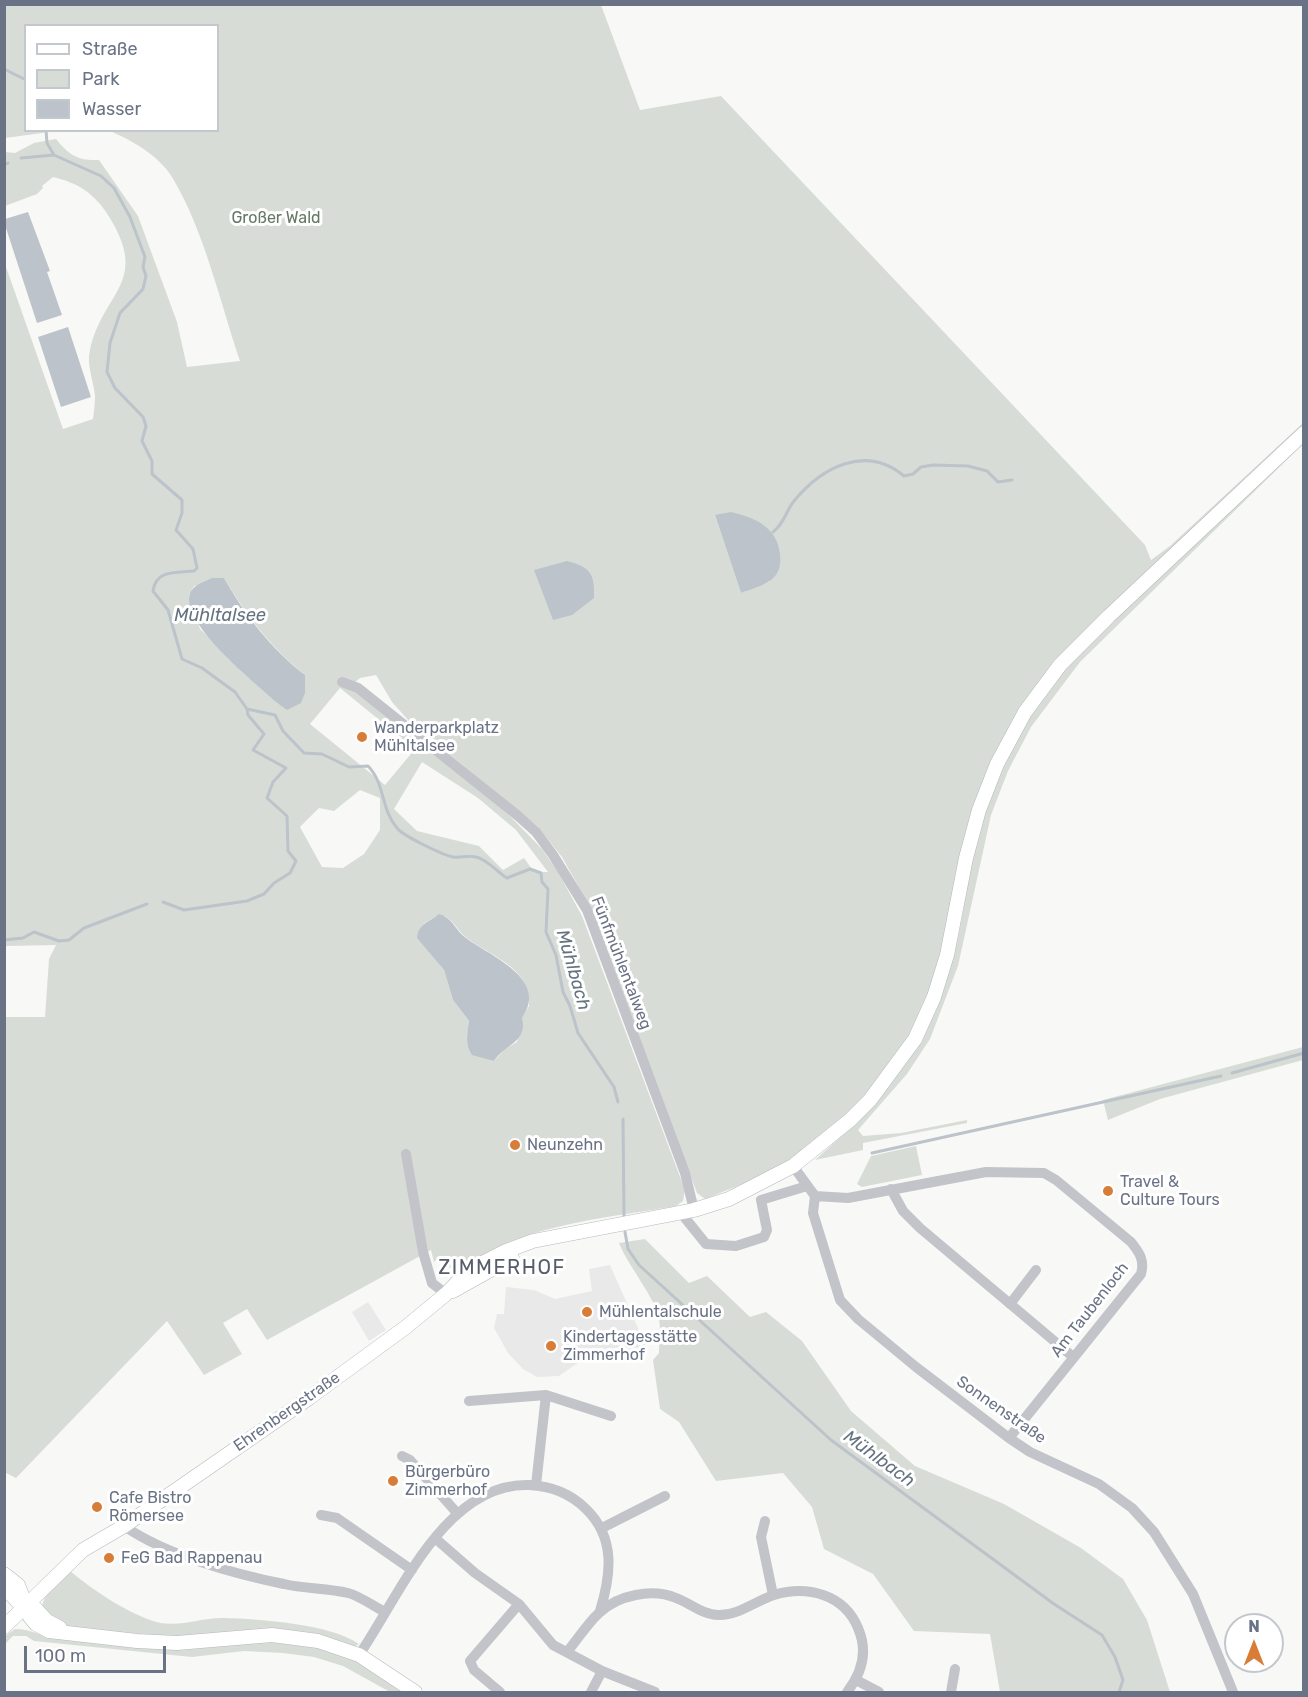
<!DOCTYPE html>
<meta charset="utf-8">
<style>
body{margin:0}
#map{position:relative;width:1308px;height:1697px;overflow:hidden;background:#f8f8f6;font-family:Rubik,sans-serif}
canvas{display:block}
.frame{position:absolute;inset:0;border:6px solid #6a7385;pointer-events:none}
.legend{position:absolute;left:24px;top:24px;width:195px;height:108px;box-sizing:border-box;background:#fff;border:2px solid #c3c7ce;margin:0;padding:8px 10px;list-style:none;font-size:18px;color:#6a7385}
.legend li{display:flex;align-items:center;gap:12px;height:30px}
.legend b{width:30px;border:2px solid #c3c7ce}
.north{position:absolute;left:1224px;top:1613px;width:60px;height:60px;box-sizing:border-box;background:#fff;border:2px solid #c3c7ce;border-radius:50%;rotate:0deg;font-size:16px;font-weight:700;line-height:24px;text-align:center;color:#6a7385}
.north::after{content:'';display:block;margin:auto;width:21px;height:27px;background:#d87d37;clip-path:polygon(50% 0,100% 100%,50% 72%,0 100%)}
.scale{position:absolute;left:24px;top:1646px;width:142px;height:27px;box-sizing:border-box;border:3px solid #6a7385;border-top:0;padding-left:8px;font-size:18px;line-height:21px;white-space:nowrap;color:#6a7385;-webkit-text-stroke:4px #fff;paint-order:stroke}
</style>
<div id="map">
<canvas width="1308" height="1697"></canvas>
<div class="frame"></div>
<ul class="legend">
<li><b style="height:8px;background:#fff"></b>Straße</li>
<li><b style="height:16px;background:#d7ddd6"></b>Park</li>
<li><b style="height:16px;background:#bcc3ca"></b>Wasser</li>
</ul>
<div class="north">N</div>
<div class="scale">100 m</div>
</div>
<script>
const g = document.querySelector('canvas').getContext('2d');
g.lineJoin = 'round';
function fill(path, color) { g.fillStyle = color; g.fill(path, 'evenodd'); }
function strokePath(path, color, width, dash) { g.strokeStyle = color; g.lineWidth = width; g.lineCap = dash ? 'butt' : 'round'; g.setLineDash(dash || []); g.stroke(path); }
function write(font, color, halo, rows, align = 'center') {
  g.font = font + ' Rubik,sans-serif'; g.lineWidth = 6; g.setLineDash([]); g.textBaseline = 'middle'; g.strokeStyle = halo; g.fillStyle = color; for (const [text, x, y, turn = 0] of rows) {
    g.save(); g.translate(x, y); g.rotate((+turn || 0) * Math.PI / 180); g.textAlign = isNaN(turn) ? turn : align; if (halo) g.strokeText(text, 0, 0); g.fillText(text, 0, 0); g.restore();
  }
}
fill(new Path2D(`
 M 610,1265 L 646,1346 L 620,1358 L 592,1353 L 559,1376 L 537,1377 L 523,1369 L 508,1353 L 494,1328 L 497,1314 L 504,1314 L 506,1287 L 534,1290 L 555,1299 L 592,1291 L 589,1269 Z
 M 368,1302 L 386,1330 L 369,1341 L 352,1312 Z`), '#e9e9e9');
fill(new Path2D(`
 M 4,5 L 601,5 L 640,110 L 721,96 L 1145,545 L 1151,560 L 1170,546 L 1304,422 L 1303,427 L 1098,621 L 1002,743 L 942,958 L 927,1000 L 906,1042 L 878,1083 L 847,1117 L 814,1144 L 770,1173 L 705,1199 L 697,1193 L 587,902 L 562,857 L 537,826 L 409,721 L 392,702 L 376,675 L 360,678 L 352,685 L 509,815 L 542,849 L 558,872 L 582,916 L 685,1190 L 683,1201 L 676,1206 C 603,1219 515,1224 456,1274 L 440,1257 L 434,1262 L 431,1250 L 267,1340 L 247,1309 L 223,1323 L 242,1354 L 204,1375 L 167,1321 L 16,1478 L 4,1472 L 5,1017 L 45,1017 L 49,959 L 56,945 L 5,946 L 5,264 L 63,429 L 93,419 C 94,411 95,404 95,396 C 94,382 86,364 90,350 C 103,291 151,283 108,215 C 94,193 78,183 53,177 L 42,186 L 43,188 L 37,194 L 5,206 L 5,152 L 15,153 L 34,143 L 56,139 C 69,155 78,161 99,160 L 138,216 L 177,322 L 187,367 L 240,361 C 220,302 204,230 172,177 C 158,155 133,141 110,131 L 218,130 L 218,26 L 26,26 L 26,130 L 57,131 L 5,138 ZM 715,515 L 770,581 L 741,593 ZM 224,578 C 248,617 269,646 305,675 L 287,709 L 200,629 L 189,595 L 194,586 ZM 340,688 L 415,749 L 385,785 L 310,724 ZM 422,762 L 478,798 L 516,830 L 548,872 L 534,872 L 524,858 L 503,870 L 479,846 L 417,831 L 394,809 ZM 360,790 L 380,798 L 380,830 L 364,854 L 343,868 L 322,867 L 300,827 L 319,808 L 334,811 ZM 445,916 C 455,922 459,933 468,939 C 492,956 533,970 529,1006 L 522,1018 L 517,1042 L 505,1049 L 494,1061 L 482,1056 L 467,1036 L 469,1021 L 453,1000 L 444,970 L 418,938 C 420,921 430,919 445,916 Z
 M 1303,440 L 1303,444 L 1080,662 L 1031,727 L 1008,771 L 991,815 L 958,966 L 930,1039 L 907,1074 L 858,1130 L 863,1136 L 901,1133 L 967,1120 L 967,1123 L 863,1143 L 863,1150 L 815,1160 C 879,1105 929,1045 952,962 C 962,928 965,893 972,859 C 982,815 997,772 1020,732 C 1055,671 1110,622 1161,574 C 1209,529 1256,485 1303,440 Z
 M 1303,1047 L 1303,1060 L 1160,1099 L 1108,1120 L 1103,1100 Z
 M 916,1146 L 922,1175 L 862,1187 L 857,1184 L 871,1156 Z
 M 645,1239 L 689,1283 L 707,1276 L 750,1317 L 766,1312 L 802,1341 L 851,1411 L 915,1466 L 1004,1504 L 1081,1548 L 1123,1579 L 1147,1620 L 1170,1692 L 1000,1692 L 990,1634 L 914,1631 L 873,1574 L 824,1549 L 812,1507 L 783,1473 L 716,1481 L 679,1422 L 660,1409 L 653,1360 L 659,1353 C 659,1342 661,1330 659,1319 C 655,1297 628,1266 619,1243 Z
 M 70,1571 C 93,1590 124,1611 153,1621 C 177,1629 201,1617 225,1618 C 260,1619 331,1624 359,1644 L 352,1648 L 338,1642 L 185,1638 L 79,1630 L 57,1623 L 44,1611 L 42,1606 L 46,1594 Z
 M 15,1629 C 31,1629 44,1637 59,1639 C 88,1643 117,1646 146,1648 C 210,1653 277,1628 340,1653 C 364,1663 385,1678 406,1692 L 390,1692 L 343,1666 L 314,1657 L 283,1653 L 244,1651 L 192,1657 L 34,1641 L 26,1636 L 13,1636 L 5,1644 L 5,1636 Z`), '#d7ddd6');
fill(new Path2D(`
 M 28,212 L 50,271 L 47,272 L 62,315 L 37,323 L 5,225 L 5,219 Z
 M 68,327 L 91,397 L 61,407 L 38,337 Z
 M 731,512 C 756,518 777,527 780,554 C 781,564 780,573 771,580 C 763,586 751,589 741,593 L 715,515 Z
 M 567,561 C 590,567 595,573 594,598 L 572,615 L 553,620 L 534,570 Z
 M 212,578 L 224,578 C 246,616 270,648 305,675 L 305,693 L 301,703 L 287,710 L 276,702 C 255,682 180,624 190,593 C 194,584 204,582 212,578 Z
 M 439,914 C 453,918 455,930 466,938 C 490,956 550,979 522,1018 C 528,1042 505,1044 494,1061 L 472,1055 C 465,1044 467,1034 469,1021 L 453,1000 L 444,970 L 417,938 C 419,922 429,923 439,914 Z`), '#bcc3ca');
strokePath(new Path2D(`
 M 4,69 L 26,80
 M 46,130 L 47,143 L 54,155 L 101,176 L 114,188 L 130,217 L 145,257 L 143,267 L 146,276 L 143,289 L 120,313 L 110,343 L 107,372 L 115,388 L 143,417 L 146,426 L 142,441 L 152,461 L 152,474 L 182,500 L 182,513 L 176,530 L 193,549 L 197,568 L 194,571 C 177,573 156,569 153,591 L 168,610 L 182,659 L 202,668 L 235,692 L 247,709 L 275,715 L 283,731 L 304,753 L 322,754 L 349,767 L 368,766 C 385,783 381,810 397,828 C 403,836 443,855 453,857 C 461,858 469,855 476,857 C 487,859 497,872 507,878 L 530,869 L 541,873 L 542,882 L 548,889 L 546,932 L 556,955 L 563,992 L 570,1006 L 578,1033 L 614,1087 L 618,1102
 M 21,158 L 54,155
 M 4,165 L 8,163
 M 773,532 C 784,524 786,511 794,501 C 822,467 866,444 904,476 L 913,474 L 921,467 L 933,465 L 968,466 L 987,471 L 998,482 L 1012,480
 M 163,902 L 184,910 L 247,901 L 264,894 L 274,883 L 290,873 L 296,861 L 288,851 L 287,816 L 267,798 L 273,782 L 286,768 L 253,750 L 264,734 L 248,715 L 247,709
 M 4,940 L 23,938 L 34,932 L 59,941 L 69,940 L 84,928 L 147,904
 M 1232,1073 L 1304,1053
 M 623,1119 L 624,1216
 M 872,1153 L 1221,1076
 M 625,1232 L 628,1249 L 639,1265 L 831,1440 L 1054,1604 L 1102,1635 L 1115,1657 L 1123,1680 L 1119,1692`), '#bcc3ca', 3);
const secondary = new Path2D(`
 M 453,1291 L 512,1258
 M 4,1574 L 18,1585 L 30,1617 L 36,1624 L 49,1631 L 137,1641 L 177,1643 L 272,1635 L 318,1641 L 359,1655 L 415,1692
 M 4,1587 L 18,1602 L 34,1607 L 47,1621 L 60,1628
 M 4,1627 L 83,1550 L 124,1526 L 309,1398 L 406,1327 L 446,1294 L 469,1270 L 506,1251 L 533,1241 L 694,1210 L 729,1199 L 793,1166 L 850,1120 L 870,1100 L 915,1039 L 934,997 L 947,955 L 966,858 L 979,810 L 997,764 L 1025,712 L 1060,665 L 1109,616 L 1304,433`);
strokePath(secondary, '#b5b8be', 15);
strokePath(new Path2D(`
 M 342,682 L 358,688 L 517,815 L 536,832 L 553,855 L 587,910 L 685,1173 L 694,1210
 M 406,1154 L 423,1252 L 432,1283 L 446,1294
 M 793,1166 L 815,1196 L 813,1213 L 840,1300 L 858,1319 L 916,1367 L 1009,1438 L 1030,1452 L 1099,1484 L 1132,1508 L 1154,1532 L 1193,1594 L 1233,1692
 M 891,1189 L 903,1211 L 920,1228 L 1072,1356
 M 815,1196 L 848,1198 L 986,1172 L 1044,1173 L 1056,1180 L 1131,1242 C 1139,1252 1145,1260 1141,1274 L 1009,1438
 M 681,1213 L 706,1244 L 736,1246 L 764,1237 L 767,1230 L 761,1200 L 807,1186
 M 1010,1304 L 1036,1270
 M 469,1401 L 546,1395 L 611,1416
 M 402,1456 L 410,1460 L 457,1513
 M 536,1485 L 546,1395
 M 321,1515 L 337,1518 L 412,1570
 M 765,1521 L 761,1537 L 773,1595
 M 124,1526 C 166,1555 234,1574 284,1584 C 305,1589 327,1588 348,1593 C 360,1596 373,1606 385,1612
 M 602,1528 L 665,1496
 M 436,1539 L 475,1573 L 519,1604 L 553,1645 L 602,1671 L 655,1692
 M 567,1652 C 578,1639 587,1624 599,1613 C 618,1595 652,1588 676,1598 C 690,1603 703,1615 718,1615 C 738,1616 755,1601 774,1595 C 807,1585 844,1594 858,1628 C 868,1651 862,1673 847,1692
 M 359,1655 C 399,1597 445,1482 529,1485 C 552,1486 570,1493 586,1509 C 616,1538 611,1575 600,1611
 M 856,1680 L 879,1692
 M 500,1692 L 474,1670 L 470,1661 L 519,1604
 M 591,1692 L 602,1671
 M 951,1692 L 955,1669`), '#c2c4c9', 10);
strokePath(secondary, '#fff', 14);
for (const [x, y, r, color] of [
 [362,737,6,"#d87d37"],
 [515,1145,6,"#d87d37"],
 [1108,1191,6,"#d87d37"],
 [587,1312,6,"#d87d37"],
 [551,1346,6,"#d87d37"],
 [393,1481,6,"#d87d37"],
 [97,1507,6,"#d87d37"],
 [109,1558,6,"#d87d37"]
]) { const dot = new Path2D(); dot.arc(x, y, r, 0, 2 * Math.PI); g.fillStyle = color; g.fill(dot); strokePath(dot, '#fff', 2); }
write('16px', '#647864', '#fff', [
 ["Großer Wald",276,218]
]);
write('16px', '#6a7385', '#fff', [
 ["Wanderparkplatz",374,728],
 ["Mühltalsee",374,746],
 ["Neunzehn",527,1145],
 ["Travel &",1120,1182],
 ["Culture Tours",1120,1200],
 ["Mühlentalschule",599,1312],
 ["Kindertagesstätte",563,1337],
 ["Zimmerhof",563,1355],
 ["Bürgerbüro",405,1472],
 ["Zimmerhof",405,1490],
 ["Cafe Bistro",109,1498],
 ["Römersee",109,1516],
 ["FeG Bad Rappenau",121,1558]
], 'left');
write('16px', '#6a7385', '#fff', [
 ["Fünfmühlentalweg",621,963,69],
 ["Am Taubenloch",1090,1310,-52],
 ["Sonnenstraße",1001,1410,35],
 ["Ehrenbergstraße",287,1412,-35]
]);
write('italic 18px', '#657380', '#fff', [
 ["Mühltalsee",220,616],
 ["Mühlbach",573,970,74],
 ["Mühlbach",879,1459,36]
]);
g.letterSpacing = '1.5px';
write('20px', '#575e6b', '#fff', [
 ["ZIMMERHOF",502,1268]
]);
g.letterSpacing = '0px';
</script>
